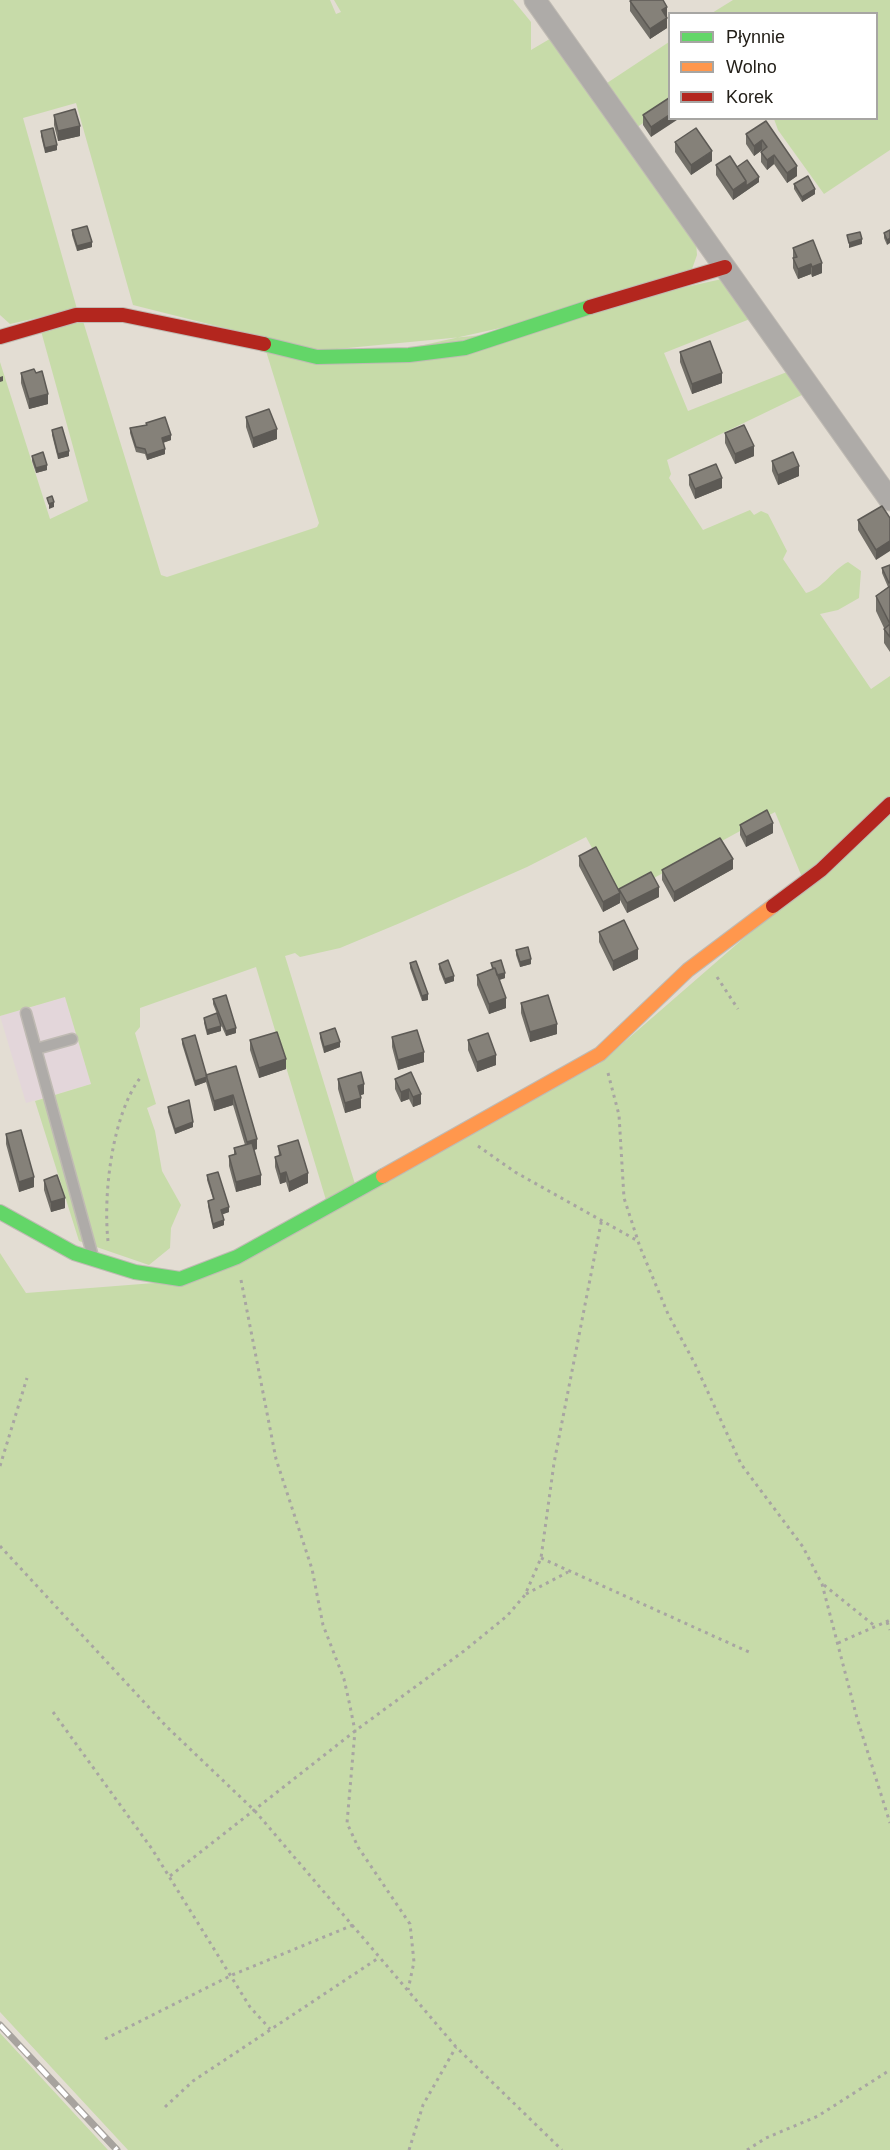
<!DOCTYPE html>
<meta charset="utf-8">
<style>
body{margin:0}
#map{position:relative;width:890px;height:2150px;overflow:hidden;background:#e3ddd3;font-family:Helvetica,sans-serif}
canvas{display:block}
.legend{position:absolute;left:668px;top:12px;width:210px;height:108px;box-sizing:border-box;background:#fff;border:2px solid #a7a6a3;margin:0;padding:8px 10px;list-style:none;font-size:18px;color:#242019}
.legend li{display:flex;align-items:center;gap:12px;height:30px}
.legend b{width:30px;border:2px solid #a7a6a3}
</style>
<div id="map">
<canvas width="890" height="2150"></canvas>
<ul class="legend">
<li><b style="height:8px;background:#63d668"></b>Płynnie</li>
<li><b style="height:8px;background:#ff974d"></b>Wolno</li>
<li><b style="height:8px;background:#b3261e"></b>Korek</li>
</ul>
</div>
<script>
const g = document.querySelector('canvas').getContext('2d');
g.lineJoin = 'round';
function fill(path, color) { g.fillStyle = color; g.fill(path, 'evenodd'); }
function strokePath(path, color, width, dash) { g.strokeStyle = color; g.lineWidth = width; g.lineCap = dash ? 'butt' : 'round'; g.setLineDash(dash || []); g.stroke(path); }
fill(new Path2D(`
 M 65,997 L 91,1084 L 26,1103 L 0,1016 Z`), '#e3d6da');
fill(new Path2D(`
 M 0,0 L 330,0 L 336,14 L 341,12 L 334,0 L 513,0 L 531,22 L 531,50 L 553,37 L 696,242 L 697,255 L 692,269 L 483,335 L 316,351 L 133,305 L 76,103 L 23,118 L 77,309 L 10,324 L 0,315 Z
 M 733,0 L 890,0 L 890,150 L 824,194 L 778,130 L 774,119 L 876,118 L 876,14 L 712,13 Z
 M 669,42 L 669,105 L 636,128 L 604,85 Z
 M 722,279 L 755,317 L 664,353 L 688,411 L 792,370 L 808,392 L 667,460 L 671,474 L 669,478 L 703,530 L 750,510 L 754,515 L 761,511 L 768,514 L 787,551 L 783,559 L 806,593 C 824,588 832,570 848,562 L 861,571 L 859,598 L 838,610 L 820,614 L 871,689 L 890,676 L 890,796 L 802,877 L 775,812 L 619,897 L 586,837 L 527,867 L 400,923 L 340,948 L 300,957 L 295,953 L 285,956 L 355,1184 L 326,1200 L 256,967 L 140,1008 L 140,1027 L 135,1033 L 156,1104 L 147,1108 L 155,1131 L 162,1171 L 181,1205 L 171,1228 L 170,1248 L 149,1265 L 79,1241 L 35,1101 L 91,1084 L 65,997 L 0,1016 L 0,362 L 50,519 L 88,501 L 41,331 L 83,321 L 161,575 L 167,577 L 317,527 L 319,523 L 266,351 L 342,363 Z
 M 890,811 L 890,2150 L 128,2150 L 0,2012 L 0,1253 L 26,1293 L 180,1281 L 599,1064 Z
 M 0,2033 L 108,2150 L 0,2150 Z`), '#c7dba9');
const lane = new Path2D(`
 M 26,1013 L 93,1257
 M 36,1049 L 72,1039`);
const street = new Path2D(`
 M 535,0 L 890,500`);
const fast = new Path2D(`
 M 264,344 L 317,357 L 409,355 L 465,348 L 590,307
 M 0,1212 L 74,1253 L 135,1272 L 180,1279 L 237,1257 L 383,1176`);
const slow = new Path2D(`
 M 383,1176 L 600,1054 L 688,970 L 773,906`);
const jam = new Path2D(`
 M 590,307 L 725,267
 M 0,337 L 76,315 L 123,315 L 264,344
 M 773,906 L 821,870 L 890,804`);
strokePath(lane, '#bfbab3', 13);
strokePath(street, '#bfbab3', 23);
strokePath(fast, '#bfbab3', 16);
strokePath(slow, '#bfbab3', 16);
strokePath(jam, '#bfbab3', 16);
strokePath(new Path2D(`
 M 717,977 L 738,1009
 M 608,1073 L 619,1115 L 624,1198 L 640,1247 L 668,1314 L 695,1364 L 741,1464 L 803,1547 L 822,1584 L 857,1718 L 890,1823
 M 478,1146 L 515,1172 L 638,1241
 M 108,1241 C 103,1194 112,1116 140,1078
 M 241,1280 L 276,1459 L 312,1569 L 323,1625 L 344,1679 L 350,1706 L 355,1731 L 347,1823 L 358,1847 L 410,1924 L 414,1962 L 408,1990
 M 0,1466 L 27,1378
 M 0,1546 L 166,1726 L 255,1811 L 456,2047 L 562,2150
 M 541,1558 L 751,1653
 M 824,1585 L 876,1627
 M 526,1594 L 568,1572
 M 887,1622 L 890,1630
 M 838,1643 L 890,1620
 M 53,1712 L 152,1849 L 250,2007 L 270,2029
 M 170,1876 L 355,1731 L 464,1651 L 507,1616 L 525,1595 L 541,1558 L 554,1463 L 602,1218
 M 105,2039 L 232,1975 L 353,1925
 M 165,2107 L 193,2081 L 380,1957
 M 409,2150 L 423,2105 L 456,2047
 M 747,2150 L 766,2138 L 818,2116 L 890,2070`), '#a8a5a2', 3, [3, 4.5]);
strokePath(lane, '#aeaba8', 10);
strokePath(street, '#aeaba8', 21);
strokePath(fast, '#63d668', 14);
strokePath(slow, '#ff974d', 14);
strokePath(jam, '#b3261e', 14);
const rail = new Path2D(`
 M 0,2025 L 117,2150`);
strokePath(rail, '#a7a39e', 7);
strokePath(rail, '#fff', 4.5, [14]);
fill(new Path2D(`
 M 630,1 L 667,17 L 667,28 L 650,39 L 630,11 Z
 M 669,98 L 651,137 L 643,125 L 643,115 Z
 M 54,115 L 80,136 L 58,141 L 54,125 Z
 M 766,121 L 797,176 L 787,183 L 774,164 L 767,170 L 761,162 L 761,152 L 762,150 L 754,156 L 746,144 L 746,134 Z
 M 41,131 L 57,150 L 45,153 L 41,136 Z
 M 675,142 L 712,161 L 691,175 L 675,152 Z
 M 716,165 L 759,182 L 733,200 L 716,175 Z
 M 794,184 L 815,194 L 802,202 L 794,189 Z
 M 72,230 L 92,247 L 77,251 L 72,235 Z
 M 890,230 L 887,245 L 884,238 L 884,233 Z
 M 793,248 L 822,273 L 812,277 L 811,274 L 798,279 L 793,268 Z
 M 680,352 L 722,383 L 692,394 L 680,362 Z
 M 21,373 L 36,373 L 48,404 L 29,409 L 21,383 Z
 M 246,417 L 277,439 L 253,448 L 246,427 Z
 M 146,423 L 171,440 L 163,443 L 165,454 L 147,460 L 145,454 L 136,452 L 130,433 L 130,428 L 146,425 Z
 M 52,430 L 69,456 L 58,459 L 52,435 Z
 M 725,433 L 754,456 L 735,464 L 725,443 Z
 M 32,456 L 47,470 L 36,473 L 32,461 Z
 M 772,461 L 799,476 L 778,485 L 772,471 Z
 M 689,475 L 722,488 L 695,499 L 689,485 Z
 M 882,506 L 876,560 L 858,530 L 858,520 Z
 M 890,565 L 890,652 L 884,643 L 884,628 L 876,611 L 876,596 L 888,587 L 882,573 L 882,568 Z
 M 740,825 L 773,833 L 746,847 L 740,835 Z
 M 579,856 L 619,892 L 619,889 L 659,897 L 627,913 L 620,900 L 620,903 L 603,912 L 579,866 Z
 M 733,869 L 674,902 L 662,880 L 662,870 Z
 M 599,932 L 638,959 L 613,971 L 599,942 Z
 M 516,950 L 531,964 L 520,967 L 516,955 Z
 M 410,963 L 428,1000 L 422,1001 L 410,968 Z
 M 491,963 L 505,978 L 499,980 L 506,1008 L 489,1014 L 477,985 L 477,975 L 492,969 Z
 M 439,964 L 454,981 L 445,984 L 439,969 Z
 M 213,999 L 236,1033 L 226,1036 L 219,1020 L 221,1031 L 207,1035 L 204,1023 L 204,1018 L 217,1014 L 213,1004 Z
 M 521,1003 L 557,1034 L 530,1042 L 521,1013 Z
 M 320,1033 L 340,1047 L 324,1053 L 320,1038 Z
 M 392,1037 L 424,1062 L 398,1070 L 392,1047 Z
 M 182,1039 L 206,1075 L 236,1066 L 257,1149 L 254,1150 L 261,1185 L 236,1192 L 229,1166 L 229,1156 L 234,1154 L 234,1148 L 245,1145 L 233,1105 L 214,1111 L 206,1082 L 195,1086 L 182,1044 Z
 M 250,1040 L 286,1069 L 259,1078 L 250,1050 Z
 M 468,1040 L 496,1065 L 477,1072 L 468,1050 Z
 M 338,1079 L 364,1094 L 361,1095 L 361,1108 L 345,1113 L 338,1089 Z
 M 395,1079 L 421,1094 L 421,1104 L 413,1107 L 409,1099 L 401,1102 L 395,1089 Z
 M 168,1107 L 193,1127 L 175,1134 L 168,1112 Z
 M 6,1134 L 34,1187 L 19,1192 L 6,1144 Z
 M 278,1146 L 308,1183 L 289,1192 L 286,1182 L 280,1184 L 275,1167 L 275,1157 L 279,1156 Z
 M 207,1175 L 229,1212 L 222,1214 L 224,1225 L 213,1229 L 208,1206 L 208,1201 L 213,1199 L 207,1180 Z
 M 44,1180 L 65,1208 L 51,1212 L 44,1190 Z`), '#726f68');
fill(new Path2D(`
 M 667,7 L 667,17 L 662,20 L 662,10 Z
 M 667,18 L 667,28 L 650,39 L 650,29 Z
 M 669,115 L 669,118 L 680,118 L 651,137 L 651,127 Z
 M 80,126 L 80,136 L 58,141 L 58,131 Z
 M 762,140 L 762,150 L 754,156 L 754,146 Z
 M 57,145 L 57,150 L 45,153 L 45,148 Z
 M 712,151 L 712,161 L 691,175 L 691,165 Z
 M 774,155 L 774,164 L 767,170 L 767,160 Z
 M 797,166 L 797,176 L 787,183 L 787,173 Z
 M 759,177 L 759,182 L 733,200 L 733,190 L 746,181 Z
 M 815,189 L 815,194 L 802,202 L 802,197 Z
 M 890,238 L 890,243 L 887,245 L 887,240 Z
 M 862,239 L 862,244 L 849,248 L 849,243 Z
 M 92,242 L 92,247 L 77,251 L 77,246 Z
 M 822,263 L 822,273 L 812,277 L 812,267 Z
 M 811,264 L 811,274 L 798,279 L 798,269 Z
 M 722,373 L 722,383 L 692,394 L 692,384 Z
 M 3,376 L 3,381 L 0,382 L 0,377 Z
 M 48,394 L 48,404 L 29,409 L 29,399 Z
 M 277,429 L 277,439 L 253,448 L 253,438 Z
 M 171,435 L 171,440 L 162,443 L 162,438 Z
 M 754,446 L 754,456 L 735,464 L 735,454 Z
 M 165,449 L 165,454 L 147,460 L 147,455 Z
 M 69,451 L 69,456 L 58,459 L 58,454 Z
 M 47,465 L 47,470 L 36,473 L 36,468 Z
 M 799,466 L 799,476 L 778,485 L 778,475 Z
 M 722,478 L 722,488 L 695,499 L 695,489 Z
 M 54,502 L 54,507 L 49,509 L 49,504 Z
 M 890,541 L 890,551 L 876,560 L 876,550 Z
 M 773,823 L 773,833 L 746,847 L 746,837 Z
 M 733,859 L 733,869 L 674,902 L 674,892 Z
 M 659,887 L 659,897 L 627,913 L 627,903 Z
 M 620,893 L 620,903 L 603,912 L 603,902 Z
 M 638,949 L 638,959 L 613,971 L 613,961 Z
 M 531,959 L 531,964 L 520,967 L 520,962 Z
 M 505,973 L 505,978 L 496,981 L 496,976 Z
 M 454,976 L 454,981 L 445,984 L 445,979 Z
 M 428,994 L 428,1000 L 422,1001 L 422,996 Z
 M 506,998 L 506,1008 L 489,1014 L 489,1004 Z
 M 557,1024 L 557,1034 L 530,1042 L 530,1032 Z
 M 221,1026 L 221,1031 L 207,1035 L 207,1030 Z
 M 236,1028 L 236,1033 L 226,1036 L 226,1031 Z
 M 340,1042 L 340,1047 L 324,1053 L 324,1047 Z
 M 424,1052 L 424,1062 L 398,1070 L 398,1060 Z
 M 496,1055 L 496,1065 L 477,1072 L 477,1062 Z
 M 286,1059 L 286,1069 L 259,1078 L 259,1068 Z
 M 206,1077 L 206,1082 L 195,1086 L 195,1081 Z
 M 364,1084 L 364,1094 L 358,1096 L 358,1086 Z
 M 409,1089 L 409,1099 L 401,1102 L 401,1092 Z
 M 421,1094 L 421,1104 L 413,1107 L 413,1097 Z
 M 233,1095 L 233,1105 L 214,1111 L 214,1101 Z
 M 361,1098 L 361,1108 L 345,1113 L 345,1103 Z
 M 193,1122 L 193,1127 L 175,1134 L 175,1129 Z
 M 257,1139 L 257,1149 L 247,1152 L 247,1142 Z
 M 286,1172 L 286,1182 L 280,1184 L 280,1174 Z
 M 308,1173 L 308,1183 L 289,1192 L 289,1182 Z
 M 261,1175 L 261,1185 L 236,1192 L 236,1182 Z
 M 34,1177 L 34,1187 L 19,1192 L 19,1182 Z
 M 65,1198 L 65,1208 L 51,1212 L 51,1202 Z
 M 229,1207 L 229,1212 L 221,1215 L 221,1210 Z
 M 224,1220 L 224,1225 L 213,1229 L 213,1224 Z`), '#5d5a55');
const building = new Path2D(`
 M 632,0 L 663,0 L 667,7 L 662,10 L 667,18 L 650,29 L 630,1 Z
 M 669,98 L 669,115 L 651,127 L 643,115 Z
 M 75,109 L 80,126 L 58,131 L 54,115 Z
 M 766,121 L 797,166 L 787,173 L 774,155 L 767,160 L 761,152 L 767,147 L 762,140 L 754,146 L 746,134 Z
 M 53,128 L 57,145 L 45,148 L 41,131 Z
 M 696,128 L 712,151 L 691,165 L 675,142 Z
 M 730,156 L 746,181 L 733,190 L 716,165 Z
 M 747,160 L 759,177 L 746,186 L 746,181 L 737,167 Z
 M 808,176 L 815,189 L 802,197 L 794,184 Z
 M 87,226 L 92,242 L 77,246 L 72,230 Z
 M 890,230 L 890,238 L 887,240 L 884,233 Z
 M 860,232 L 862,239 L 849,243 L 847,235 Z
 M 813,240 L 822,263 L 812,267 L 811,264 L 798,269 L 793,258 L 797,257 L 793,248 Z
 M 710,341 L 722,373 L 692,384 L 680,352 Z
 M 34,369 L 36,373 L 42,371 L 48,394 L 29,399 L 21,373 Z
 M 269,409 L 277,429 L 253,438 L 246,417 Z
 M 165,417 L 171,435 L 162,438 L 165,449 L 147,455 L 145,449 L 136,447 L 130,428 L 147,425 L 146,423 Z
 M 744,425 L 754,446 L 735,454 L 725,433 Z
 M 62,427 L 69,451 L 58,454 L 52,430 Z
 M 43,452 L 47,465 L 36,468 L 32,456 Z
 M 793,452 L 799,466 L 778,475 L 772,461 Z
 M 716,464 L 722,478 L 695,489 L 689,475 Z
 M 52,496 L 54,502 L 49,504 L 47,498 Z
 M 882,506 L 890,518 L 890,541 L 876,550 L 858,520 Z
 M 890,565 L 890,582 L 889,583 L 882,568 Z
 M 890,586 L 890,624 L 876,596 Z
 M 890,624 L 890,637 L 884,629 Z
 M 767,810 L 773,823 L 746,837 L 740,825 Z
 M 720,838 L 733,859 L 674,892 L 662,870 Z
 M 596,847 L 620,893 L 603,902 L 579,856 Z
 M 651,872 L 659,887 L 627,903 L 619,889 Z
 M 624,920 L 638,949 L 613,961 L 599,932 Z
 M 528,947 L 531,959 L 520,962 L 516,950 Z
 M 448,960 L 454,976 L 445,979 L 439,964 Z
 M 501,960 L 505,973 L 497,975 L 495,968 L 493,968 L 491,963 Z
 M 416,961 L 428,994 L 422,996 L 410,963 Z
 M 495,968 L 506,998 L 489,1004 L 477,975 Z
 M 226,995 L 236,1028 L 226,1031 L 213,999 Z
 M 548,995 L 557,1024 L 530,1032 L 521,1003 Z
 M 217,1013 L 221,1026 L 207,1030 L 204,1018 Z
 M 335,1028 L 340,1042 L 324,1047 L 320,1033 Z
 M 417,1030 L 424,1052 L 398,1060 L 392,1037 Z
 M 277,1032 L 286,1059 L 259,1068 L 250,1040 Z
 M 488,1033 L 496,1055 L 477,1062 L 468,1040 Z
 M 195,1035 L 207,1077 L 195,1081 L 182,1039 Z
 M 236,1066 L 257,1139 L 247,1142 L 233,1095 L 214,1101 L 206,1075 Z
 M 361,1072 L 364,1084 L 358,1086 L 361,1098 L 345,1103 L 338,1079 Z
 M 411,1072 L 421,1094 L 413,1097 L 409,1089 L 401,1092 L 395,1079 Z
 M 189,1100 L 193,1122 L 175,1129 L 168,1107 Z
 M 21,1130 L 34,1177 L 19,1182 L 6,1134 Z
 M 298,1140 L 308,1173 L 289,1182 L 286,1172 L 280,1174 L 275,1157 L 281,1155 L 278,1146 Z
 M 252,1143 L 261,1175 L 236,1182 L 229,1156 L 236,1154 L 234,1148 Z
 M 218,1172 L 229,1207 L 221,1210 L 224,1220 L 213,1224 L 208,1201 L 214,1199 L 207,1175 Z
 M 57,1175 L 65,1198 L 51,1202 L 44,1180 Z`);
fill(building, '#858179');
strokePath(building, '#5d5a55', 1.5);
</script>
